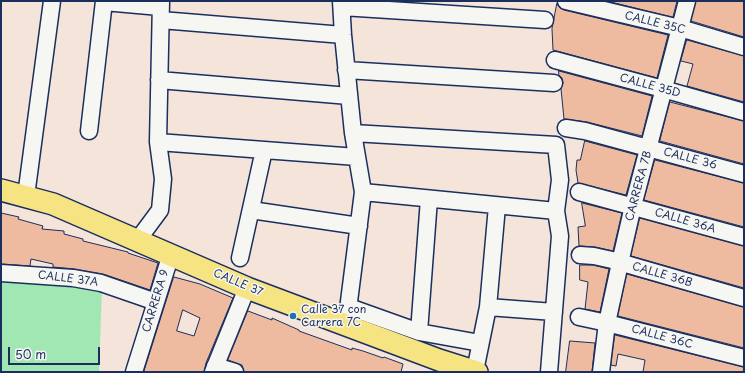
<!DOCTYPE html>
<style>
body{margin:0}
#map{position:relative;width:745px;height:373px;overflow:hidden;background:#f4e4d9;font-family:"Playpen Sans",sans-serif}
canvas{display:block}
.frame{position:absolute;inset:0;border:2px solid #1b2f5e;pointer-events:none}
.scale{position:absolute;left:8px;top:347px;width:92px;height:18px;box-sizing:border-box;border:2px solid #1b2f5e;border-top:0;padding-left:5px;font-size:12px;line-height:14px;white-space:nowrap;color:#1b2f5e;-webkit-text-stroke:3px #f6f6f2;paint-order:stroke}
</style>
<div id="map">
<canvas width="745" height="373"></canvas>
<div class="frame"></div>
<div class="scale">50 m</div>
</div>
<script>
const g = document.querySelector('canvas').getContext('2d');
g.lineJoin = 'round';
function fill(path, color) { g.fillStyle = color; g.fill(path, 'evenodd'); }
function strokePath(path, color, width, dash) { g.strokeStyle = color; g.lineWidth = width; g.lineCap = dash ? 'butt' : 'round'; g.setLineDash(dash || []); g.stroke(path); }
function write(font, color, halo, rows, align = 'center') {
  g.font = font + ' "Playpen Sans",sans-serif'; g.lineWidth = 3; g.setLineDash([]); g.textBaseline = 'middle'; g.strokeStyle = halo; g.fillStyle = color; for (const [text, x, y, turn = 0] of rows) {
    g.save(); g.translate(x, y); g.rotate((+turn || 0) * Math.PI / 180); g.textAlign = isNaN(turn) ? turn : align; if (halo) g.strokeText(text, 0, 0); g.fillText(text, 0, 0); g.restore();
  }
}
fill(new Path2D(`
 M 1,282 L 102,286 L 99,372 L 1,371 Z`), '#a0e7b4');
const building = new Path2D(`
 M 607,1 L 677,1 L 673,17 Z
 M 696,1 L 744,1 L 744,37 L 691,21 Z
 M 557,4 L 560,8 L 564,10 L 668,35 L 657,78 L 553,50 L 552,29 Z
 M 687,40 L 744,56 L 744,102 L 687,86 L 693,64 L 681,61 Z
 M 559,71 L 652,96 L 642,136 L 587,122 L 564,119 L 561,89 L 563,83 L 562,78 L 559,75 Z
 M 670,102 L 744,121 L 744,164 L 660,141 Z
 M 585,141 L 637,155 L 626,195 L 578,183 L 576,170 L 577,160 L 580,160 Z
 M 655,160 L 744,183 L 744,227 L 644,200 Z
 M 582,203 L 622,213 L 613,251 L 595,247 L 579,246 L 578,227 L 585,226 Z
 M 1,213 L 19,217 L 18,219 L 43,226 L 42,229 L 64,231 L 64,234 L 83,239 L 83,241 L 128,252 L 128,253 L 158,263 L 150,290 L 103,274 L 75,269 L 53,267 L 53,264 L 31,259 L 30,266 L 1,264 Z
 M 640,218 L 744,246 L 744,288 L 631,256 Z
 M 580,265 L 593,265 L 609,269 L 600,312 L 585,309 L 588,282 L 580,280 Z
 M 627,274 L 744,307 L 744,348 L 618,316 Z
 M 174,277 L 200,284 L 233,298 L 206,363 L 204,372 L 144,372 ZM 183,310 L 200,318 L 194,336 L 177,331 Z
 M 248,311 L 272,320 L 272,318 L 299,330 L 299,331 L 352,350 L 352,348 L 363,351 L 383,358 L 384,357 L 403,364 L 401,372 L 244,372 L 242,365 L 228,360 Z
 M 615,335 L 744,367 L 743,372 L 643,372 L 645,360 L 618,354 L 616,366 L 611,365 Z
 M 570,341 L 595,343 L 592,372 L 566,372 Z`);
fill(building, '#eebaa0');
strokePath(building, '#1b2f5e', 1);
const minor = new Path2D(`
 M 341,1 L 343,35 L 353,133 L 363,192 L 346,325
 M 566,1 L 680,28 L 744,47
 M 104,2 L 160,7
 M 342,7 L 545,20
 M 161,20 L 343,35
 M 555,60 L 663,89 L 744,112
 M 346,70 L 554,83
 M 159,80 L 349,96
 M 566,128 L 585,131 L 744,174
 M 89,131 L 104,1
 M 353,133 L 556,145 L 560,180 L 556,211 L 560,236 L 549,372
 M 158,142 L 357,157
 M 363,192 L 556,211
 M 579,192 L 744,237
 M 26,196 L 52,1
 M 251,210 L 359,226
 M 137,241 L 160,210 L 163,179 L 158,142 L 161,1
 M 580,255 L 594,256 L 612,260 L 744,298
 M 240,258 L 264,150
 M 1,273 L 73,278 L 101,283 L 156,302
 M 349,307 L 419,332 L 480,343
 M 488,307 L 554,312
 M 579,317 L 607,323 L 744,358
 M 419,332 L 429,199
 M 215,366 L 235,372
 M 475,371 L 488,307 L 497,206
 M 134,372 L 171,254
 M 213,372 L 247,288
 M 601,372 L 607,323 L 620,263 L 633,206 L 687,1`);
const major = new Path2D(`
 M 1,190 L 53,204 L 247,288 L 439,360 L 477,372`);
strokePath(minor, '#1b2f5e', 19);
strokePath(major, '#1b2f5e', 24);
strokePath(minor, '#f6f6f2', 16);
strokePath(major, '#f6e381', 21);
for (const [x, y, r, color] of [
 [293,316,4,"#1f6fb2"]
]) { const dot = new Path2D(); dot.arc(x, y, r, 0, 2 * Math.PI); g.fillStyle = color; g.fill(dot); strokePath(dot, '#f6f6f2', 1.5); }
write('11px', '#1b2f5e', '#f6f6f2', [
 ["CALLE 35C",655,23,14],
 ["CALLE 35D",650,86,15],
 ["CALLE 36",690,159,15],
 ["CARRERA 7B",639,186,-75],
 ["CALLE 36A",685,221,16],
 ["CALLE 36B",662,275,16],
 ["CALLE 37A",68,279,7],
 ["CALLE 37",238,283,23],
 ["CARRERA 9",156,301,-73],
 ["CALLE 36C",662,337,15]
]);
write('11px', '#1b2f5e', '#f6f6f2', [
 ["Calle 37 con",301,310],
 ["Carrera 7C",301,323]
], 'left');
</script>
